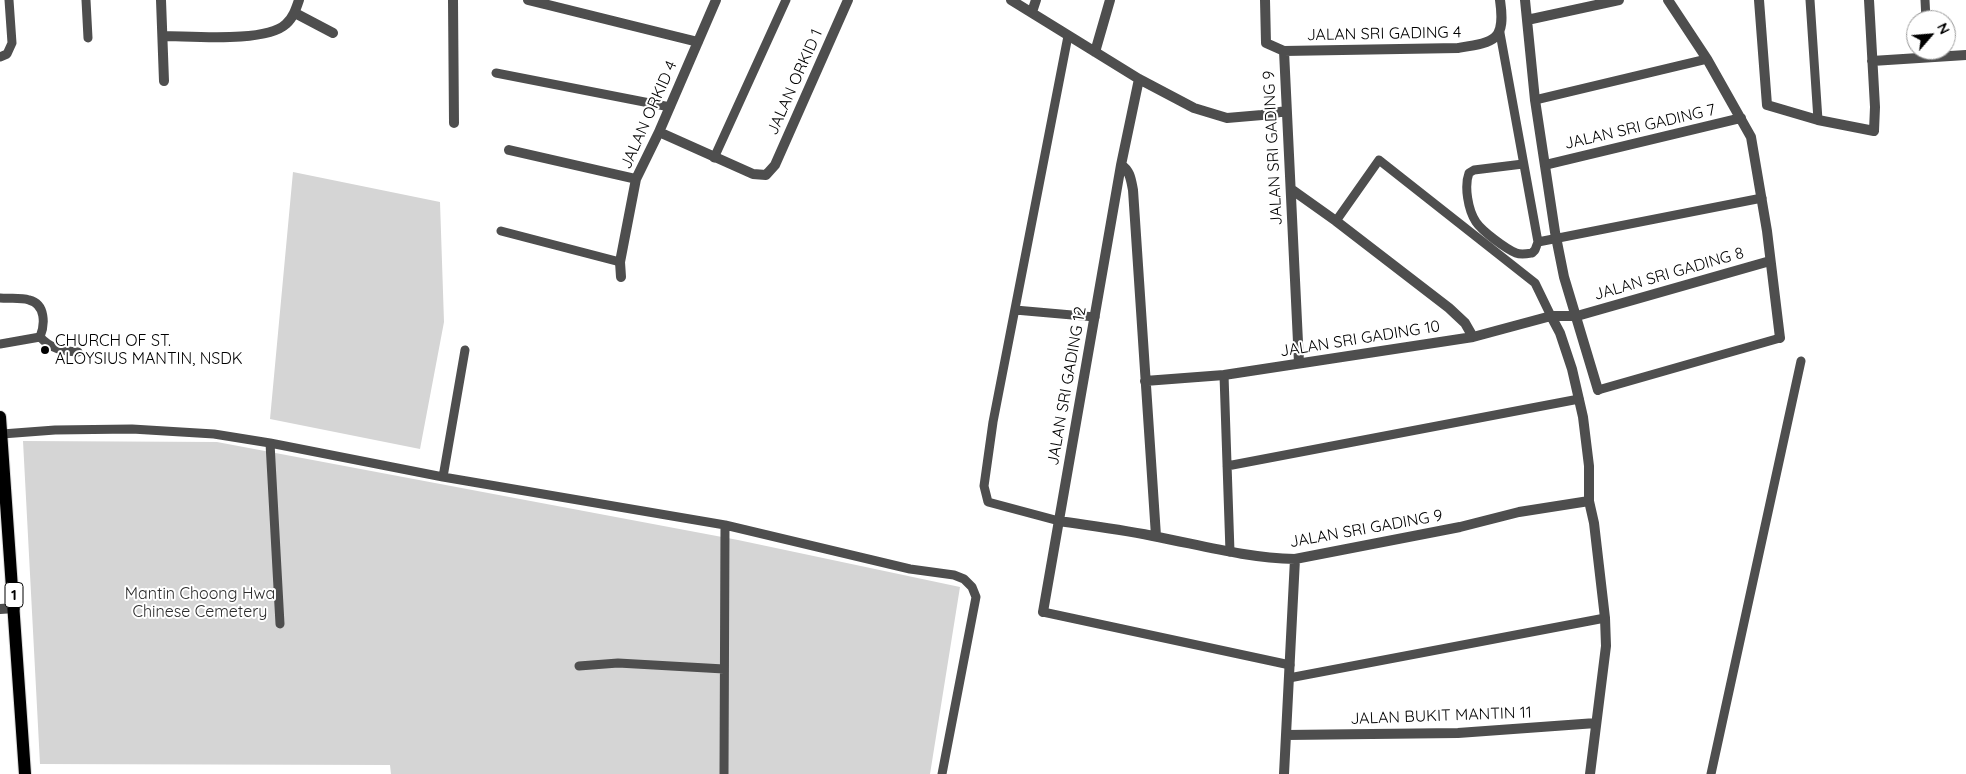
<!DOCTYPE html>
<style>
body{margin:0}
#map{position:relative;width:1966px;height:774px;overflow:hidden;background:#fff;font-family:Quicksand,sans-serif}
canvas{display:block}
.north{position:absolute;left:1906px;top:10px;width:50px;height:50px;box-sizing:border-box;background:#fff;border:1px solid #999;border-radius:50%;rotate:63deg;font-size:14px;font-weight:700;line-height:20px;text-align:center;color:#000}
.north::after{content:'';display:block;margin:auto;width:18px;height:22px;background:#000;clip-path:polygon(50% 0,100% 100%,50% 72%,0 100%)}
</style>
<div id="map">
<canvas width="1966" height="774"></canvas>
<div class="north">N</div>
</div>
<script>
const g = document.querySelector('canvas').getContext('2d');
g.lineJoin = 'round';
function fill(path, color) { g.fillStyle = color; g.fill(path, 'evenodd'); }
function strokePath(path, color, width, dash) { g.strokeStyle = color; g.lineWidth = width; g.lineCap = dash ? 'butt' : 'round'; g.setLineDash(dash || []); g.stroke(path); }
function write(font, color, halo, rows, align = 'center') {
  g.font = font + ' Quicksand,sans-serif'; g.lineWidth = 4; g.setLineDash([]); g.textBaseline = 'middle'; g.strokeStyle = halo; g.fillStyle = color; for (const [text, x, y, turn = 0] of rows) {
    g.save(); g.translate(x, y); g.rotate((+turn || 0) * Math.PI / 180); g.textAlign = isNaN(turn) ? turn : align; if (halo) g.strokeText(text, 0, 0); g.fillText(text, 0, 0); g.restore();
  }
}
fill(new Path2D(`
 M 293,172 L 440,202 L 444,322 L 420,449 L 270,419 Z
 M 23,441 L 217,442 L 738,540 L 960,587 L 930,774 L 391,774 L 390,765 L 40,764 Z`), '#d5d5d5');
const primary = new Path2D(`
 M 0,417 L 25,774`);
strokePath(primary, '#dbdbdb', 14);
strokePath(new Path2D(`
 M 86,0 L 88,38
 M 1810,0 L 1818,120
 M 1925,0 L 1926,20
 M 1500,33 L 1538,242 L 1762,198
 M 0,57 L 7,54 L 12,43 L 9,0
 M 496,73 L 670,107
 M 1535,100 L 1707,59
 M 714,158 L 786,0
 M 1523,164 L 1474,170 L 1469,173 C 1464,186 1468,210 1476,222 C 1482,231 1506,249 1516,253 C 1521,255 1526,254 1532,253 L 1535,250 L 1538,242
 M 1336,221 L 1379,160 L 1535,283 L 1551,316
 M 501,231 L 620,262
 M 0,298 C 9,299 20,297 29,300 C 46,304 45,325 40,337 C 51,349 63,351 78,352
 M 1015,310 L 1095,317
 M 0,344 L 40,337
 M 1224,375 L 1230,552
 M 1598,390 L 1780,338
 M 2,434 L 55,430 L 132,429 L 214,434 L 270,443 L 443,477 L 725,525 L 910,569 L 954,575 L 964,579 L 972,587 L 976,597 L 942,774
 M 270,443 L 280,624
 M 1227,466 L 1579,399
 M 443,477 L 465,350
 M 1059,521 L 988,502 L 984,486 L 993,422 L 1068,36
 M 1043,612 L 1290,665
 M 579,666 L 618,663 L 724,669
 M 1289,678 L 1605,618
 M 724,774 L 725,525
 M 1711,774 L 1801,361`), '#4e4e4e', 9);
strokePath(new Path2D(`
 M 161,0 L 164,81
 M 453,0 L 454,123
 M 528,0 L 698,42
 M 1011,0 L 1139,79 L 1194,108 L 1227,118 L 1262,115 L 1286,111
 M 1265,0 L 1266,43 L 1284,51 L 1458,48 C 1495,42 1506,41 1500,0
 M 1525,0 L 1535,100 L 1555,232 L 1564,277 L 1598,390
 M 1668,0 L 1707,59 L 1751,137 L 1767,231 L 1780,338
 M 1759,0 L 1767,105 L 1818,120 L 1874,131 L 1875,107 L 1869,0
 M 1032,12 L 1036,0
 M 295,13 L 333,33
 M 1527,20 L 1619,0
 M 163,36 C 191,36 266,43 286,24 C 293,18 296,9 299,0
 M 1284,51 L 1299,363
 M 1095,52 L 1110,0
 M 1872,61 L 1966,55
 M 659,132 L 753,174 L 766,175 L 775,165 L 848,0
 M 509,150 L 636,179
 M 1121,165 C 1130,170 1131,180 1133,190 L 1156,536
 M 1545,165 L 1741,118
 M 1291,189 L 1336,221 L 1449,308 L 1465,323 L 1473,337
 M 621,277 L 620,262 L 636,179 L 659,132 L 716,0
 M 1551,316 L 1560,333 L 1572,369 L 1583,417 L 1589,466 L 1589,501 L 1594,523 L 1605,618 L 1606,646 L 1590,774
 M 1145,381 L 1224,375 L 1473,337 L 1551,316 L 1577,316 L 1770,261
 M 1059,521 C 1092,526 1126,530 1158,537 C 1204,546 1248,558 1295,559 L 1460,527 L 1519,512 L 1589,501
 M 0,609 L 15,608
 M 1043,612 L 1121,165 L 1139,79
 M 1286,735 L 1458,733 L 1596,723
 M 1284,774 L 1295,559`), '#4e4e4e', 10);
strokePath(primary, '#000', 12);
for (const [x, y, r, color] of [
 [45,350,5,"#000"]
]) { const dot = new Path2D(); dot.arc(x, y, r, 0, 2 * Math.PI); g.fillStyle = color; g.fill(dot); strokePath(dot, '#fff', 2); }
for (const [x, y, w] of [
 [14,595,18]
]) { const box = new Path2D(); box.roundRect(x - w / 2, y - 12.5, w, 25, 4); g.fillStyle = '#fff'; g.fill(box); strokePath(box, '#000', 1); }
write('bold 15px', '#000', null, [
 ["1",14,595]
]);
write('16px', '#000', '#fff', [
 ["JALAN SRI GADING 4",1384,34,-1],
 ["JALAN ORKID 1",795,82,-66],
 ["JALAN ORKID 4",649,115,-66],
 ["JALAN SRI GADING 7",1640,127,-13],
 ["JALAN SRI GADING 9",1273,148,-93],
 ["JALAN SRI GADING 8",1669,274,-16],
 ["JALAN SRI GADING 10",1360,339,-9],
 ["JALAN SRI GADING 12",1067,386,-80],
 ["JALAN SRI GADING 9",1366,529,-10],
 ["JALAN BUKIT MANTIN 11",1441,716,-2]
]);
write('16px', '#000', '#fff', [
 ["CHURCH OF ST.",55,341],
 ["ALOYSIUS MANTIN, NSDK",55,359]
], 'left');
write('16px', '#2c2c2c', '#fff', [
 ["Mantin Choong Hwa",200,594],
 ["Chinese Cemetery",200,612]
]);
</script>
